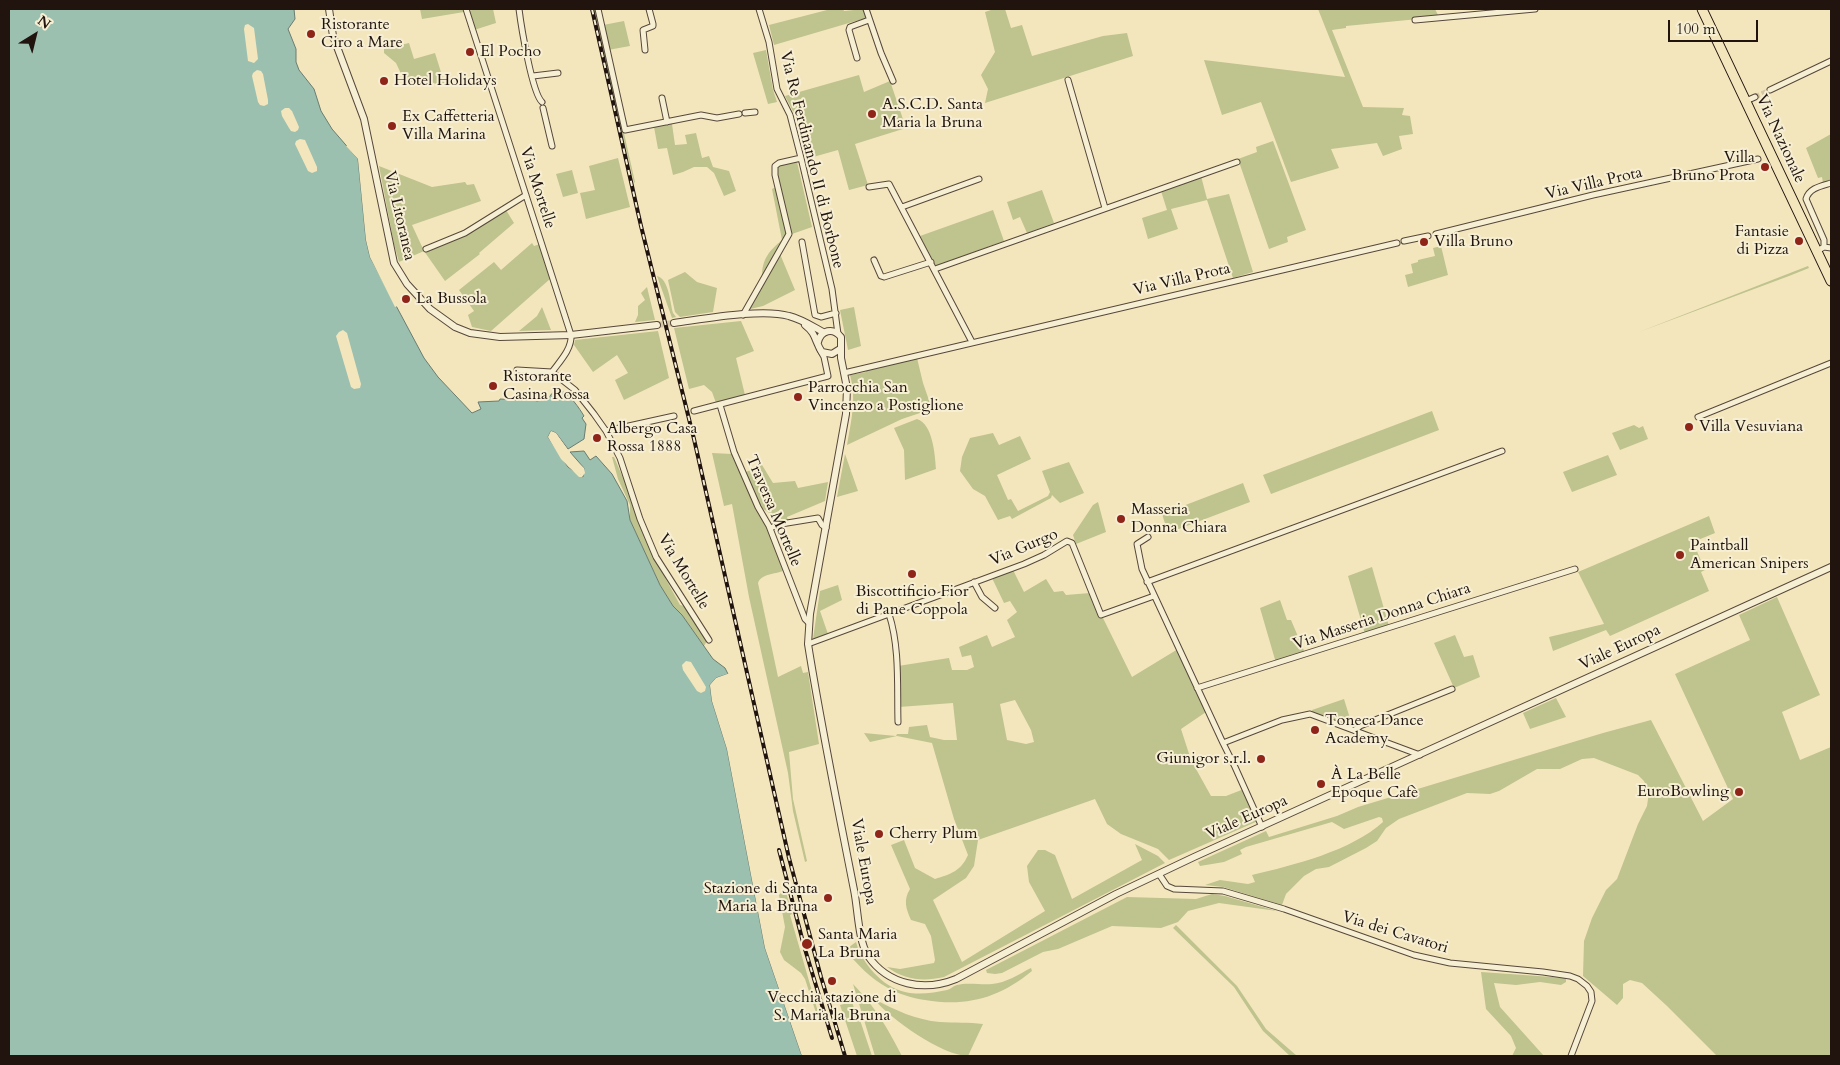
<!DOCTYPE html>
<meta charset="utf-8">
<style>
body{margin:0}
#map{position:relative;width:1840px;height:1065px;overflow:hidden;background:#f3e6bd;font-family:Cardo,serif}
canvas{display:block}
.frame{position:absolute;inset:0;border:10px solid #21140e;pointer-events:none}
.north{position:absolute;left:10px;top:10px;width:50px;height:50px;-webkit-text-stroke:4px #f7efd4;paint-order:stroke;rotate:36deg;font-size:14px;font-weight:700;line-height:20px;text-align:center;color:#21140e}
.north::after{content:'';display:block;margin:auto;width:18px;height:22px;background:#21140e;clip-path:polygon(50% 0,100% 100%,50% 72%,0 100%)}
.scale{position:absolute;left:1668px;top:20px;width:90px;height:22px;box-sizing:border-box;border:2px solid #21140e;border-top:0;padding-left:6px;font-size:15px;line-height:18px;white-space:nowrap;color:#21140e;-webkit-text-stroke:4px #f7efd4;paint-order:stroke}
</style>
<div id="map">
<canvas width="1840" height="1065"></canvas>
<div class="frame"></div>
<div class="north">N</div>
<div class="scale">100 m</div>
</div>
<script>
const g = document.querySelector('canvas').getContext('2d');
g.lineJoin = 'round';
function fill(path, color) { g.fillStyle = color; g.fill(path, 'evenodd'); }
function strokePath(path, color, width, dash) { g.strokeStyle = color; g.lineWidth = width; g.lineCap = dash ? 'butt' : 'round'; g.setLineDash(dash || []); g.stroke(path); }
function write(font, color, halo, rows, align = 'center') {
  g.font = font + ' Cardo,serif'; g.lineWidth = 4; g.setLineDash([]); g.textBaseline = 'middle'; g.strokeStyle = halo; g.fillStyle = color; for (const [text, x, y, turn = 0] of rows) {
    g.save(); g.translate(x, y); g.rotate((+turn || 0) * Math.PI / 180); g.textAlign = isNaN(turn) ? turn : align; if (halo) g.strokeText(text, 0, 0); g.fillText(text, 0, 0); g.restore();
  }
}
fill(new Path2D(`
 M 420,9 L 463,9 L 464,12 L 422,19 Z
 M 476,9 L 493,9 L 496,23 L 474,30 L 468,11 Z
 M 593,9 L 596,9 L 635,182 L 634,183 Z
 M 831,9 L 843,9 L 844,11 L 864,9 L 866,18 L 774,45 L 769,25 Z
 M 994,9 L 1005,9 L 1011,28 L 1022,25 L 1032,56 L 1103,36 L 1127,33 L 1133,56 L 985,103 L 988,89 L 981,75 L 995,52 L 985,12 Z
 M 1318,9 L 1435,9 L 1439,17 L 1346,26 L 1346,28 L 1332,30 L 1363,107 L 1404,108 L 1402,115 L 1410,116 L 1413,134 L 1399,136 L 1402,149 L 1383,156 L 1377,143 L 1331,149 L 1339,168 L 1291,182 L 1261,102 L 1222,115 L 1204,60 L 1345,77 Z
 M 624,21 L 630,46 L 608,50 L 603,25 Z
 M 409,43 L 414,59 L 435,53 L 445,85 L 439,86 L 432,82 L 405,82 L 396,63 L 384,53 L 384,49 Z
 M 766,50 L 773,90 L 777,102 L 768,104 L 753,53 Z
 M 859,75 L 864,92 L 890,81 L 906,128 L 855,144 L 868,185 L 849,190 L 838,150 L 806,159 L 797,119 L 785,96 Z
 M 672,124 L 675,145 L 687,144 L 685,135 L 696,133 L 702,158 L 709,156 L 713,167 L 729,171 L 736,191 L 724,196 L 714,173 L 707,167 L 694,167 L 683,172 L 673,175 L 667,148 L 658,149 L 654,127 Z
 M 1831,134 L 1831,181 L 1823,183 L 1822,177 L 1818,178 L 1806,148 Z
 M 1273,141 L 1306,230 L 1287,237 L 1288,242 L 1269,249 L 1238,159 L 1257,152 L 1256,147 Z
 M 618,158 L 630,207 L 586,219 L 580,193 L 595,190 L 589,166 Z
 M 794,161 L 797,162 L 812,227 L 792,234 L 776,173 L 776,168 L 779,165 Z
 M 379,166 L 432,187 L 465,182 L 467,185 L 474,184 L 481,201 L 412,225 L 424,251 L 465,235 L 506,210 L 514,223 L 479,253 L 480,254 L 445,281 L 424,251 L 399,262 L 394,244 Z
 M 572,170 L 578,193 L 563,197 L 556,174 Z
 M 1201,176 L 1207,199 L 1229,194 L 1253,272 L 1233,278 L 1207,200 L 1171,209 L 1178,229 L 1148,239 L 1142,218 L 1167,210 L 1161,191 Z
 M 776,187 L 787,231 L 786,236 L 762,277 C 762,259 769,251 782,240 L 772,189 Z
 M 1042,190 L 1054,223 L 1027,233 L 1020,217 L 1013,220 L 1007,202 Z
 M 993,210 L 1004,241 L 936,266 L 920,236 Z
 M 532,243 L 534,246 L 540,244 L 550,279 L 491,331 L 472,327 L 468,315 L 474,311 L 459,290 L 494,262 L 501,270 Z
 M 1441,246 L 1448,275 L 1408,287 L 1405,275 L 1413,273 L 1411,264 L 1418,262 L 1418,260 L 1435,256 L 1433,248 Z
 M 780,254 L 795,290 L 763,306 L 750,309 Z
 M 1808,266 L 1809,268 L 1789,276 L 1639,332 Z
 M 685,272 L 697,282 L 717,288 L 713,312 L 680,317 L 675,312 L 668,280 Z
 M 657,276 C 669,279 670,302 673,313 L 676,317 L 672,318 Z
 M 647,287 L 655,320 L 635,322 L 638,315 L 638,306 L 645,300 L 641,293 Z
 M 542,307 L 551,330 L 519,331 L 537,316 Z
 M 854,307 L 861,346 L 848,350 L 840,310 Z
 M 741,321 L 754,351 L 736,358 L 745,395 L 716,403 L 712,392 L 704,385 L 689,389 L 674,328 Z
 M 658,331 L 669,378 L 624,400 L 615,380 L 628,373 L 617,355 L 593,372 L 574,345 L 575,340 Z
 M 917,358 L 923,383 L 932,409 L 902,419 L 847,445 C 851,422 857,398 850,375 L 866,372 L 866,369 Z
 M 1432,411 L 1439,430 L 1271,494 L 1263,475 Z
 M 917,419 C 933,424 935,455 936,469 L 905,480 L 904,450 L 894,428 Z
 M 1634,425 L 1639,428 L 1643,426 L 1648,439 L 1620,450 L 1612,433 Z
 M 993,433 L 999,445 L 1020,436 L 1031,459 L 997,475 L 1008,500 L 1011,499 L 1018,511 L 1048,496 L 1050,492 L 1042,471 L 1069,462 L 1084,493 L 1060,503 L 1052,495 L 1051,498 L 1012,519 L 1010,516 L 998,520 L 985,496 L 973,489 L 960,471 L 962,457 L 970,438 Z
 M 712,453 L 732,454 L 756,507 L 767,525 L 783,571 C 775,574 761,574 758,583 L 778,677 L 801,666 L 803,673 L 808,672 L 819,744 L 789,752 L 793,799 L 807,861 L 805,862 L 793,811 L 788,773 L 749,597 L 732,504 L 724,506 Z
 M 845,454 L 858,491 L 837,497 Z
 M 1608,455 L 1617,475 L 1572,492 L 1563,472 Z
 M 612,457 L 614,457 L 630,494 L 637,519 L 650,550 L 680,605 L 684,606 L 707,641 L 704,646 L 682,615 L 673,606 L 660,585 L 630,520 L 630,505 L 618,479 Z
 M 762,465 L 773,483 L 795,481 L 798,488 L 828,482 L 825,501 L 787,517 L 788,521 L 782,522 L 779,513 L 771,514 L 760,507 L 746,472 Z
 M 1243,483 L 1250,502 L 1168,533 L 1162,514 Z
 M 1098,502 L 1106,532 L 1076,544 L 1073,535 L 1093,505 Z
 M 1709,516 L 1715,533 L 1693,542 L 1705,570 L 1701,572 L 1709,591 L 1610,636 L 1606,630 L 1553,651 L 1549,637 L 1604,624 L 1578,572 Z
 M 1372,567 L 1389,626 L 1365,634 L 1348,576 Z
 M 1013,570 L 1024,592 L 1046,579 L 1054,592 L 1063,591 L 1066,595 L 1090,593 L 1100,618 L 1103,618 L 1132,677 L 1178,649 L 1206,712 L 1181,729 L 1191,760 L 1211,796 L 1226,796 L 1244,789 L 1258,821 L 1169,860 L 1158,849 L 1121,834 L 1107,824 L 1095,799 L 978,840 L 974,866 L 966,878 L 933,900 L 962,962 L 1045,911 L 1029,882 L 1027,866 L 1038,850 L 1045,850 L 1055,855 L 1072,899 L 1142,860 L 1135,844 L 1158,856 L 1165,863 L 944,977 C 923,982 905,980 887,967 L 900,969 L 934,963 L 935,960 L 931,936 L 925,924 L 911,920 C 906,909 903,900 910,889 L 891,845 L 904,840 L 915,868 L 935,879 C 951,874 961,871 968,855 L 954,819 L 932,743 L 897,736 L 870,742 L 864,733 L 896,736 L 897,734 L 908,734 L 909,727 L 927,725 L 930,737 L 944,740 L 957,740 L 953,703 L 899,707 L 898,666 L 949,658 L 952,670 L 967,670 L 974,667 L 971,655 L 962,657 L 959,647 L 987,635 L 992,647 L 1015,637 L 1007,620 L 1017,612 L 1010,601 L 1004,603 L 992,578 ZM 1015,700 L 1031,730 L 1034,742 L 1026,744 L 1007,740 L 1000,704 Z
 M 838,585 L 842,600 L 820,611 L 828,634 L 813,639 L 820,591 Z
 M 1777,597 L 1820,695 L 1782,712 L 1800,760 L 1831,747 L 1831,1056 L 1717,1056 L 1667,1006 L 1642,983 L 1630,980 L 1623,984 L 1623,998 L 1617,1005 L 1583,976 L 1584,941 L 1592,918 L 1606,890 L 1617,879 L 1638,824 L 1647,806 L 1649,792 L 1644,781 L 1638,775 L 1594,758 L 1582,759 L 1560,769 L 1537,769 L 1499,791 L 1490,794 L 1467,793 L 1399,819 L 1386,828 L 1377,841 L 1366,848 L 1329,867 L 1316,869 L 1304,876 L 1286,894 L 1282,905 L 1223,887 L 1205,885 L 1220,880 L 1248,884 L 1255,882 L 1252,875 C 1294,865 1351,851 1383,822 L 1382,818 L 1379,817 L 1344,829 L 1332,822 L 1246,847 L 1240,850 L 1242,854 L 1224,862 L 1200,866 L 1198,862 L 1266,831 L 1269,837 L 1337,816 L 1358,807 L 1603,733 L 1651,720 L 1703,821 L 1733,799 L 1675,674 L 1750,640 L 1739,615 Z
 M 1280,600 L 1287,620 L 1291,620 L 1305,653 L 1276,663 L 1260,608 Z
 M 1455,635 L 1464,657 L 1473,655 L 1480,677 L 1454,688 L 1434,643 Z
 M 1556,698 L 1566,717 L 1530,729 L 1523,713 Z
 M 1344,699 L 1352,725 L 1313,713 L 1312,710 Z
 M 786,892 L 792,914 L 790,915 L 820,1019 L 818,1019 L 805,979 L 801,973 L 784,960 L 780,952 L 785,927 L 779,895 L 781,893 Z
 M 1212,894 L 1225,896 L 1277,911 L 1219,903 L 1188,911 L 1178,922 L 1161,928 L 1112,926 L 1058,949 L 1043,952 L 1002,973 L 995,974 L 987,973 L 986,970 L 1127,897 L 1196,899 Z
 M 1176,925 L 1237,986 L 1266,1029 L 1297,1056 L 1290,1056 L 1263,1031 L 1234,987 L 1173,928 Z
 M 856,942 C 862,963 882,987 905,992 C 918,995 934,993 947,990 C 951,989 953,986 957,985 C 967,982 981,985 992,984 C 1006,983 1019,974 1031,968 L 1032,971 C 999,998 967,1007 925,1000 C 912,998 899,994 888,988 C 871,979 857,964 845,950 Z
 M 1481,972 L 1566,978 L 1566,982 L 1561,985 L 1540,982 L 1516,985 L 1494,983 L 1500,1007 L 1544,1056 L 1512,1056 L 1516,1048 L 1511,1036 L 1486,1009 Z
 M 853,984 C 876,1008 887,1027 902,1056 L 875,1056 Z
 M 874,999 C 895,1010 916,1020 940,1022 C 954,1023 969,1022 983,1024 L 968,1056 C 943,1056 890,1019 874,999 Z
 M 852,1002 L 857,1017 L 859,1017 L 872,1056 L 857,1056 L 840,1005 Z`), '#bfc38e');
const water = new Path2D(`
 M 9,9 L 294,9 L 295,19 L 288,29 L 296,49 L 296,62 L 299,70 L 314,89 L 321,111 L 332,129 L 358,159 L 366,240 L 370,257 L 424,358 L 438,377 L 472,413 L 481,409 L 478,402 L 499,401 L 500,399 L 517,400 L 517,395 L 537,401 L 549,398 C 559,377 578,406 584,416 L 582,418 L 586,424 L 584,439 L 568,449 L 556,433 L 551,431 L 548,437 L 568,467 L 583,477 L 584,468 L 570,452 L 584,451 L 590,460 L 596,456 L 612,474 L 627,501 L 630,520 L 660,585 L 673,606 L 682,615 L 713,659 L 725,668 L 728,674 L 716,678 L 710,685 L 712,701 L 727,749 L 765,948 L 802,1056 L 9,1056 Z`);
fill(water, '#9bc0b0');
strokePath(water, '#6a7b6f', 1);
fill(new Path2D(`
 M 248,24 L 254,28 L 258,59 L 254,63 L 248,61 L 244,29 L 245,25 Z
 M 257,70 L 261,71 L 263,74 L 268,100 L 268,104 L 264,106 L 260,105 L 258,102 L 252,76 L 253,73 Z
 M 285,108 L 289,108 L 292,111 L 299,127 L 298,130 L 295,132 L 291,131 L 289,128 L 282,116 L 281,111 Z
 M 300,139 L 305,140 L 317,167 L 317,171 L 312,173 L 308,171 L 295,144 L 296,141 Z
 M 349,145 L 361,159 L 368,240 L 372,256 L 398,306 L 395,307 L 370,257 L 366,240 L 358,159 L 346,146 Z
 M 343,330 L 347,333 L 361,384 L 360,388 L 354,389 L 351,387 L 336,336 L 339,332 Z
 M 551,431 L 556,433 L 575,460 L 584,468 L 585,473 L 582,477 L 579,477 L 561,459 L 548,437 ZM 552,434 L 555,434 L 568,451 L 573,461 L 582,469 L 581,475 L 570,466 L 563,457 L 550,437 Z
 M 686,661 L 691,662 L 706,687 L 705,691 L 701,693 L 697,691 L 683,670 L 682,665 Z
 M 730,673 L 729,677 L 717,680 L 713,685 L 715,700 L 729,749 L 768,948 L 804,1056 L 802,1056 L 765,948 L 727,749 L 712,701 L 710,685 L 716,678 Z`), '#f3e6bd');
strokePath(new Path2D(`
 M 1755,97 L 1770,90`), '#d4c6a3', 5, [5, 2.5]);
strokePath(new Path2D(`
 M 657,325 L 674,323`), '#d4c6a3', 6, [6, 3]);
const minor = new Path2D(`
 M 466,9 L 571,335 C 572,349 560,361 552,372
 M 519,9 C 521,25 532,93 542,102
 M 598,9 L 625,130 L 701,115 L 717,118 L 739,114
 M 759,9 L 769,42 L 777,89 L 790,115 L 801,158 L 832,289 L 838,334
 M 866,9 L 881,53 L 893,81
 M 1415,20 L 1535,9
 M 645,50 L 643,30 L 653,26 L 653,24 L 649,9
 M 857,58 L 849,30 L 850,27 L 869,20
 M 533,76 L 558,73
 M 1068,80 L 1105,208
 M 1770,90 L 1831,61
 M 662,98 L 667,122
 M 1746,101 L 1755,97
 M 543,108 L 552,146
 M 745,113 L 755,112
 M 869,187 L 889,184 L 972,342
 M 902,207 L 979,179
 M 1436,234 L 1593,195 L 1758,159
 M 1404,241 L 1428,236
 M 802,242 L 815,315 L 821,317 L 836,313
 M 1824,247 L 1831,248
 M 426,249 L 465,233 L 526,195
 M 1817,251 L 1824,247 L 1824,240 L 1806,199 C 1809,188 1821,186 1831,183
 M 874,260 L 881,276 L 884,277 L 931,262
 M 935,269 L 1237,162
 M 743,315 L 789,234 L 775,175 L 775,166 L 779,163 L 801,158
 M 517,370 L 552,372 L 575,390 L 594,414 L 606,431 L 620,458 L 640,519 L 656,557 L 709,640
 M 844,373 L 1397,243
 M 720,405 L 734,452 L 758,507 L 769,526 L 805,619 L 809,623
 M 694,411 L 828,376 L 824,357 L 820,350
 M 1698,417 L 1831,363
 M 606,431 L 674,416
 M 770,528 L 781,524 L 818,518 L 822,525 L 826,528
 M 1148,537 L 1137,544 L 1142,569 L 1223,743 L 1235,767 L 1262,827
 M 974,582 L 982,597 L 995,608
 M 1147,582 L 1502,451
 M 889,614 C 900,648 897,687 898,722
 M 808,644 L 1024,564 L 1044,555 L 1067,541 L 1072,543 L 1101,615 L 1154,596
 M 1197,688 L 1575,569
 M 1355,730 L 1360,726 L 1452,689
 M 1223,743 L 1282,720 L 1310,714 L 1420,755
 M 1159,874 L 1167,886 L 1174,889 L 1223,891 L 1284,909 L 1414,955 L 1450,963 L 1543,972 L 1570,976 L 1578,979 L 1587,986 L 1591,992 L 1592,1001 L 1571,1056`);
const tertiary = new Path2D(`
 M 329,9 L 333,36 L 364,119 L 394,263 L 407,284 L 430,309 L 455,327 L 470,333 L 500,337 L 571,335 L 657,325
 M 674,323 C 704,319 762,308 789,316 C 801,319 812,326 823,332
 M 805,325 C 817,334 815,343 822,352 L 832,354 L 840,349
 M 818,342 C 821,330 833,327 841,337 L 841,358 L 847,388 L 846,414 L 810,614 L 808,644 C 821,726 838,808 854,890 C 858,909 858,940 868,956 C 888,985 924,992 956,979 L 1116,894 L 1194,857 L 1831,567`);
const primary = new Path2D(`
 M 1702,9 L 1831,281`);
strokePath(minor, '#56483a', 7);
strokePath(tertiary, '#56483a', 8);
strokePath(primary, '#21140e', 11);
strokePath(minor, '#f7efd4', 5);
strokePath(tertiary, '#f7efd4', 6);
strokePath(primary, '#f3e6bd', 9);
const rail = new Path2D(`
 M 592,9 L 641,226 L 694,439 L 789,858 L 821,977 L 845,1056
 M 779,850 L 804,946 L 832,1038`);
strokePath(rail, '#21140e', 4);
strokePath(rail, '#f7efd4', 2, [5.5]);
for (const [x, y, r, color] of [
 [311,34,5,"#8f2418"],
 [470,52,5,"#8f2418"],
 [384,81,5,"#8f2418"],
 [872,114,5,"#8f2418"],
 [392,126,5,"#8f2418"],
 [1765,167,5,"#8f2418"],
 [1799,241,5,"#8f2418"],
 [1424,242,5,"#8f2418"],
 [406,299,5,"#8f2418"],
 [493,386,5,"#8f2418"],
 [798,397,5,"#8f2418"],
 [1689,427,5,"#8f2418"],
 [597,438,5,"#8f2418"],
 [1121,519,5,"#8f2418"],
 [1680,555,5,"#8f2418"],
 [912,574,5,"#8f2418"],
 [1315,730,5,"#8f2418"],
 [1261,759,5,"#8f2418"],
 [1321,784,5,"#8f2418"],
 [1739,792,5,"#8f2418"],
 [879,834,5,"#8f2418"],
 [828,898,5,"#8f2418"],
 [807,944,6,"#8f2418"],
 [832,981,5,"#8f2418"]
]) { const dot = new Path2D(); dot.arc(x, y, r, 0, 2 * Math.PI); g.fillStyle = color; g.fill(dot); strokePath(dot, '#f7efd4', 2); }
write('16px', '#21140e', '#f7efd4', [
 ["Ristorante",321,25],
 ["Ciro a Mare",321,43],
 ["El Pocho",480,52],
 ["Hotel Holidays",394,81],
 ["A.S.C.D. Santa",882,105],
 ["Maria la Bruna",882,123],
 ["Ex Caffetteria",402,117],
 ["Villa Marina",402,135],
 ["Villa",1755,158,"right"],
 ["Bruno Prota",1755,176,"right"],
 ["Fantasie",1789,232,"right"],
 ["di Pizza",1789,250,"right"],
 ["Villa Bruno",1434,242],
 ["La Bussola",416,299],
 ["Ristorante",503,377],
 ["Casina Rossa",503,395],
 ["Parrocchia San",808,388],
 ["Vincenzo a Postiglione",808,406],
 ["Villa Vesuviana",1699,427],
 ["Albergo Casa",607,429],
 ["Rossa 1888",607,447],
 ["Masseria",1131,510],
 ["Donna Chiara",1131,528],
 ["Paintball",1690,546],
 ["American Snipers",1690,564],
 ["Biscottificio Fior",912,592,"center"],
 ["di Pane Coppola",912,610,"center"],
 ["Toneca Dance",1325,721],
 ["Academy",1325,739],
 ["Giunigor s.r.l.",1251,759,"right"],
 ["À La Belle",1331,775],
 ["Epoque Cafè",1331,793],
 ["EuroBowling",1729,792,"right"],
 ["Cherry Plum",889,834],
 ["Stazione di Santa",818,889,"right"],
 ["Maria la Bruna",818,907,"right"],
 ["Santa Maria",818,935],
 ["La Bruna",818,953],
 ["Vecchia stazione di",832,998,"center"],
 ["S. Maria la Bruna",832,1016,"center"]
], 'left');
write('16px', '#21140e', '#f7efd4', [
 ["Via Nazionale",1780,139,65],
 ["Via Re Ferdinando II di Borbone",811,160,76],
 ["Via Villa Prota",1594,184,-13],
 ["Via Mortelle",537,188,72],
 ["Via Litoranea",399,216,77],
 ["Via Villa Prota",1182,280,-13],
 ["Traversa Mortelle",773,511,67],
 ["Via Gurgo",1024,548,-23],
 ["Via Mortelle",683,572,59],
 ["Via Masseria Donna Chiara",1382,617,-18],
 ["Viale Europa",1620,648,-25],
 ["Viale Europa",1247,818,-24],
 ["Viale Europa",863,862,80],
 ["Via dei Cavatori",1395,933,17]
]);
</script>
